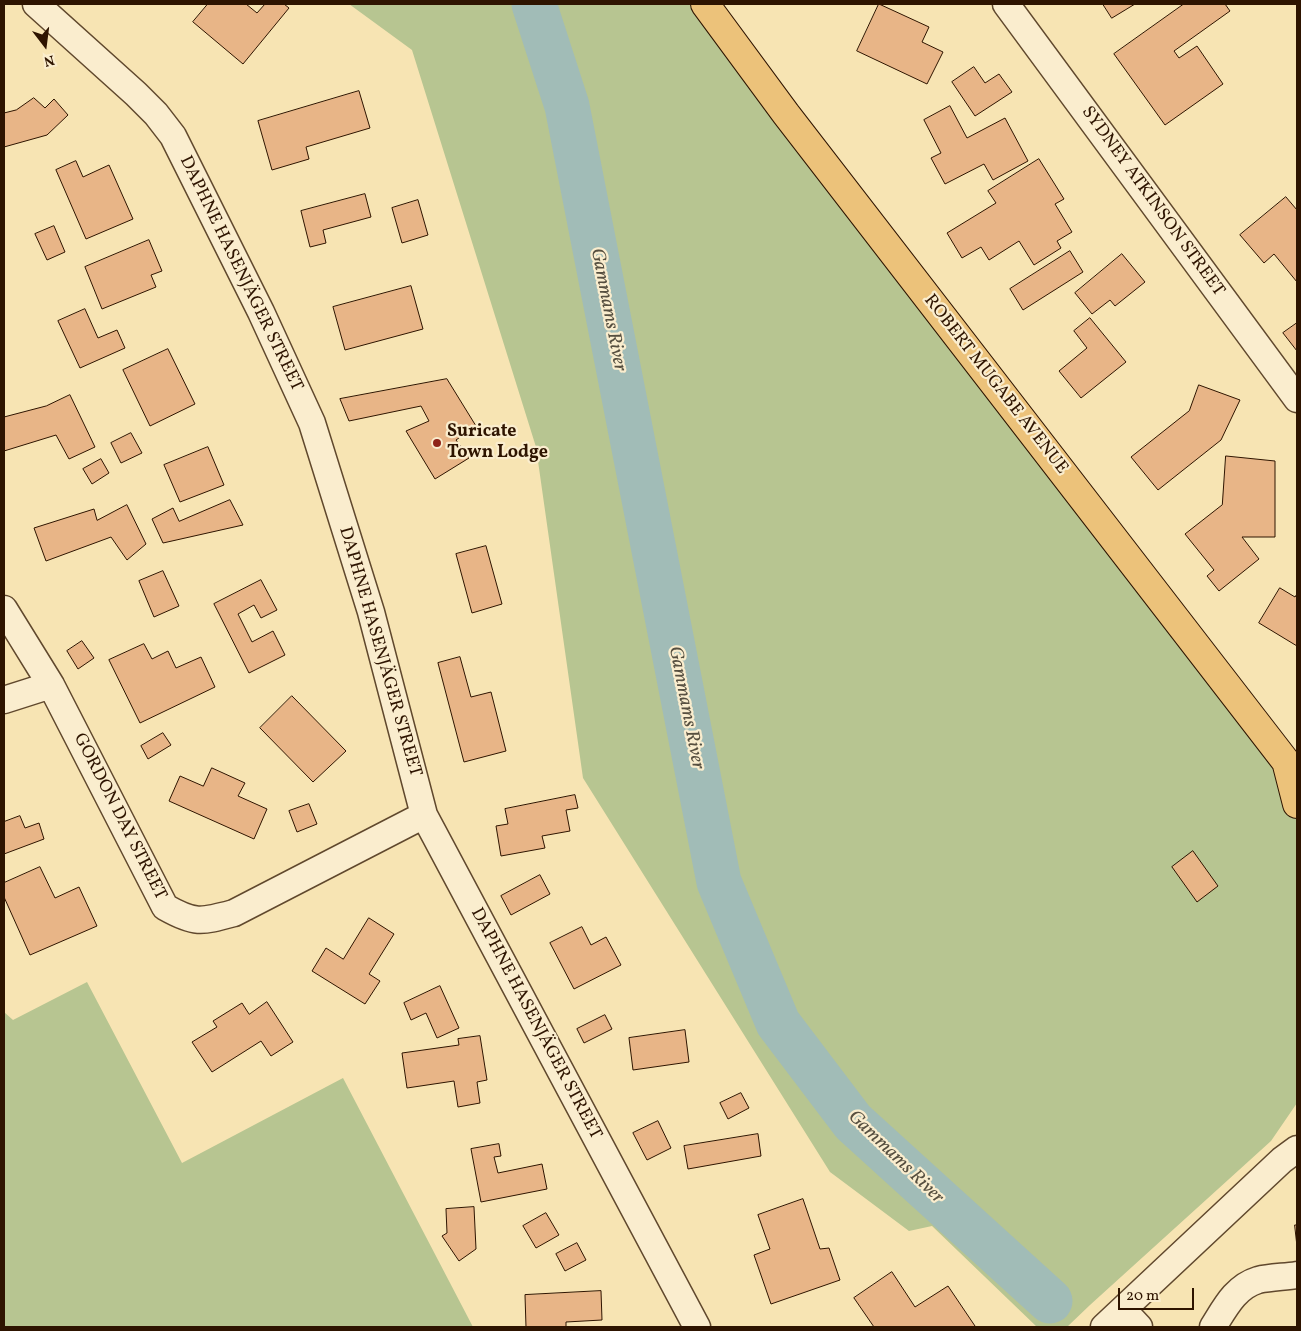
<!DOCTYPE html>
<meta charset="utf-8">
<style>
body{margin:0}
#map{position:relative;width:1301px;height:1331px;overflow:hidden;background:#f7e4b3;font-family:Vollkorn,serif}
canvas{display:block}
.frame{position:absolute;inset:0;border:5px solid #2e1400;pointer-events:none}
.north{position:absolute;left:20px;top:20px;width:50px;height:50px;-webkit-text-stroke:4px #faedce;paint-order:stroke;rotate:165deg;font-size:14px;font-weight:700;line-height:20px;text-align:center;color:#2e1400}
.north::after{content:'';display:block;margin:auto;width:18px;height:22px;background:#2e1400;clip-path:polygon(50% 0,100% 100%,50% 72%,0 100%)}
.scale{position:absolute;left:1118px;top:1288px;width:76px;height:22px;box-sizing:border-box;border:2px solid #2e1400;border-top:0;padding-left:6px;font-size:15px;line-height:18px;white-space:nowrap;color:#2e1400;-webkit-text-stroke:4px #faedce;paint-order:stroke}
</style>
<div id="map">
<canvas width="1301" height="1331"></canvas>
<div class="frame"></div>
<div class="north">N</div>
<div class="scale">20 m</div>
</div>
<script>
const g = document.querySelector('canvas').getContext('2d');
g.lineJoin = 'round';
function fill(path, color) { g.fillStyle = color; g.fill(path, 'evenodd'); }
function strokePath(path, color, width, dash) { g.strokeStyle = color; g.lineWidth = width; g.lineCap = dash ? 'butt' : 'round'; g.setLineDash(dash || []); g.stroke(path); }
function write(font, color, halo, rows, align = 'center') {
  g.font = font + ' Vollkorn,serif'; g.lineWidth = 4.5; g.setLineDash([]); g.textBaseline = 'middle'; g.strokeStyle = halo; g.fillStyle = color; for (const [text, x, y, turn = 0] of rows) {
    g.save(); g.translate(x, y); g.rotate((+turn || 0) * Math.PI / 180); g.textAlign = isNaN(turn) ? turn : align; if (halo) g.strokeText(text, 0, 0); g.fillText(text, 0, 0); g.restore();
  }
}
fill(new Path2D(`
 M 349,4 L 705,4 L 1287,765 L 1297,802 L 1297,1103 L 1271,1141 L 1090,1305 L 1067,1327 L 1037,1327 L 932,1226 L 909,1231 L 830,1172 L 583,778 L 536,447 L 412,50 Z
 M 87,982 L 182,1163 L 343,1078 L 473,1327 L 4,1327 L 4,1012 L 13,1020 Z`), '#b7c591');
strokePath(new Path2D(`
 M 534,4 L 567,106 L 719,882 L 778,1023 L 853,1122 L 1050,1301`), '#a1bcb7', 45);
const building = new Path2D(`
 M 208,4 L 246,4 L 257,13 L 265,4 L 284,4 L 289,8 L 243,64 L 193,22 Z
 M 879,4 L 929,27 L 922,42 L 943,52 L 927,84 L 857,51 Z
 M 1103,4 L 1135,4 L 1112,18 Z
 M 1184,4 L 1225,4 L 1230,11 L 1174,51 L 1179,58 L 1197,46 L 1223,84 L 1165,125 L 1114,54 Z
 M 974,67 L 985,83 L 999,74 L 1012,92 L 975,116 L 952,82 Z
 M 359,91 L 370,128 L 306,147 L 309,159 L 272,170 L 258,121 Z
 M 34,98 L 45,108 L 54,99 L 68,115 L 47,135 L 4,147 L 4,113 L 16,110 Z
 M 950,106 L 967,138 L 1005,118 L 1028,161 L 993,180 L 984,164 L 945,184 L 931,158 L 941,153 L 924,120 Z
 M 1039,159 L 1064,199 L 1055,204 L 1072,232 L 1057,241 L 1061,248 L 1034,265 L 1019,241 L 989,260 L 981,247 L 962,258 L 947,233 L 996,203 L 988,191 Z
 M 76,161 L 83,177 L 109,165 L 133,219 L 86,239 L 56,170 Z
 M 365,194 L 371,217 L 323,230 L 326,243 L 310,247 L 301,211 Z
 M 1286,197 L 1297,210 L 1297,282 L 1274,254 L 1264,263 L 1240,235 Z
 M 418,200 L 428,235 L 402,243 L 392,208 Z
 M 54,226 L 65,252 L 47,260 L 35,234 Z
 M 149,240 L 162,271 L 151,275 L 156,287 L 102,309 L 85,267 Z
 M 1070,251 L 1083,272 L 1023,310 L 1010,289 Z
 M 1122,254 L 1145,282 L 1115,306 L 1110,300 L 1092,314 L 1075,293 Z
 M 411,286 L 423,329 L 345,350 L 333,307 Z
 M 85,309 L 98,338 L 117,330 L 125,348 L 80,368 L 58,321 Z
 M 1090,318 L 1126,362 L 1081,398 L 1059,371 L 1087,348 L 1074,331 Z
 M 1297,323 L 1297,351 L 1283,333 Z
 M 168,349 L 195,404 L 150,426 L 123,370 Z
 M 447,379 L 476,426 L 456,440 L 469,458 L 435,479 L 406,431 L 429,421 L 421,406 L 349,421 L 340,399 Z
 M 1199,385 L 1240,400 L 1221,440 L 1158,490 L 1131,457 L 1189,411 Z
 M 70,395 L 95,447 L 69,459 L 56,435 L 4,451 L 4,417 L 46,406 Z
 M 131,433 L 142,453 L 121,463 L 111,443 Z
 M 208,447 L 224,485 L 180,502 L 164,465 Z
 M 1226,456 L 1275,461 L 1275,537 L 1242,537 L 1259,559 L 1219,591 L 1207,576 L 1214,570 L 1185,534 L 1222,505 Z
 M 101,459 L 109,473 L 92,484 L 83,469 Z
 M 230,500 L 243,525 L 163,543 L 152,519 L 173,508 L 179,521 Z
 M 127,505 L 146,544 L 127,560 L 111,537 L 46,561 L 34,528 L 94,509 L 97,520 Z
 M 486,546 L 502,604 L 472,613 L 456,554 Z
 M 163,571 L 179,606 L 154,617 L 139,581 Z
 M 261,580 L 277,610 L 261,618 L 254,605 L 238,614 L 252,642 L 273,631 L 285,655 L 249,673 L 214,604 Z
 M 1280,588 L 1295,597 L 1297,594 L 1297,646 L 1259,623 Z
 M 82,641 L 94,658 L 78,669 L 67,651 Z
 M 144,644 L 152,659 L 168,651 L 176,668 L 201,657 L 215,687 L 140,723 L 109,660 Z
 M 460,657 L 471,697 L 491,692 L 506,751 L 464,762 L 438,663 Z
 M 292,696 L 346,751 L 313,782 L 260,728 Z
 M 163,733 L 171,745 L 148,759 L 141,746 Z
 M 212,768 L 245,783 L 238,796 L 267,809 L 254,839 L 169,801 L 180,776 L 203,786 Z
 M 575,795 L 578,808 L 566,810 L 570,831 L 542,836 L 545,848 L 501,856 L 496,826 L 508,824 L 505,809 Z
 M 309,804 L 317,824 L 297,832 L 289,811 Z
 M 20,816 L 25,828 L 39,823 L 44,839 L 4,854 L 4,822 Z
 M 1193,851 L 1218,886 L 1197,902 L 1172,867 Z
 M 40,867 L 55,898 L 79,887 L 97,926 L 30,955 L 4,897 L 4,883 Z
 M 540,875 L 550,894 L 511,915 L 501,896 Z
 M 369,918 L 394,934 L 369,974 L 380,981 L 365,1004 L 312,971 L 326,948 L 343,959 Z
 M 582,927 L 591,945 L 606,937 L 621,965 L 574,989 L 550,943 Z
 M 440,986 L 459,1028 L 437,1038 L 426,1013 L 411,1020 L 404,1003 Z
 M 267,1002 L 293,1042 L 271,1056 L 261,1041 L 212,1072 L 192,1042 L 217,1027 L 213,1021 L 242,1003 L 249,1014 Z
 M 605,1015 L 612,1029 L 584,1043 L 577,1029 Z
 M 685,1030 L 689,1062 L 633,1070 L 629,1038 Z
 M 480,1036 L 487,1080 L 477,1082 L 480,1103 L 458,1107 L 454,1081 L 407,1088 L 402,1053 L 459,1045 L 458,1039 Z
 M 741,1093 L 749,1108 L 728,1119 L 720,1103 Z
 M 658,1121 L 671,1148 L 647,1160 L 633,1133 Z
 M 758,1134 L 761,1156 L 688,1169 L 684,1146 Z
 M 499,1144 L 501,1156 L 494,1157 L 498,1173 L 542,1164 L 547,1189 L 481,1202 L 471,1149 Z
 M 803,1199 L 820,1249 L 829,1248 L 840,1280 L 771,1304 L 754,1255 L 770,1249 L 758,1215 Z
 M 474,1207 L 476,1249 L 459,1261 L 442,1236 L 447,1233 L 446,1209 Z
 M 546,1213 L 559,1235 L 536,1248 L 523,1226 Z
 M 1295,1225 L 1297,1225 L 1297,1246 Z
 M 577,1243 L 586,1260 L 565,1271 L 556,1254 Z
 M 892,1272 L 915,1307 L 948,1286 L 975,1326 L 973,1327 L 874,1327 L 854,1298 Z
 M 601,1291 L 602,1320 L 566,1322 L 566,1327 L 526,1327 L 525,1295 Z`);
fill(building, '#e8b587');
strokePath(building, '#2e1400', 1);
const minor = new Path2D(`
 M 36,4 L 136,94 L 156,114 L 173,136 L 261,312 L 312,423 L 371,612 L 424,815 L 697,1327
 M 1006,4 L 1297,399
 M 4,609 L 51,685 L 165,907 C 195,924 201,922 234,913 L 424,815
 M 4,700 L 51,685
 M 1123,1310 L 1139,1327
 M 1104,1327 L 1282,1160 L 1297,1149
 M 1213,1327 C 1225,1308 1235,1287 1258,1280 C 1270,1277 1285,1277 1297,1275`);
const major = new Path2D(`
 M 705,4 L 786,114 L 1297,776
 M 1287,765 L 1297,804`);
strokePath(minor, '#60482d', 29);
strokePath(major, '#2e1400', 30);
strokePath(minor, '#faedce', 26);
strokePath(major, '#ecc27a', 28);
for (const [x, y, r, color] of [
 [437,443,5,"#8f2418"]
]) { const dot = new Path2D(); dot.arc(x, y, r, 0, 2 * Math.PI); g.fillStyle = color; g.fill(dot); strokePath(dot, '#faedce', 2); }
write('18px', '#2e1400', '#faedce', [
 ["SYDNEY ATKINSON STREET",1152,202,54],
 ["DAPHNE HASENJÄGER STREET",240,274,64],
 ["ROBERT MUGABE AVENUE",995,385,52],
 ["DAPHNE HASENJÄGER STREET",379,652,74],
 ["GORDON DAY STREET",119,817,63],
 ["DAPHNE HASENJÄGER STREET",535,1024,62]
]);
write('bold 18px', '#2e1400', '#faedce', [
 ["Suricate",447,433],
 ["Town Lodge",447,454]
], 'left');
write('italic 19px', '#564f40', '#faedce', [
 ["Gammams River",607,310,79],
 ["Gammams River",685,708,79],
 ["Gammams River",895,1158,44]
]);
</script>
